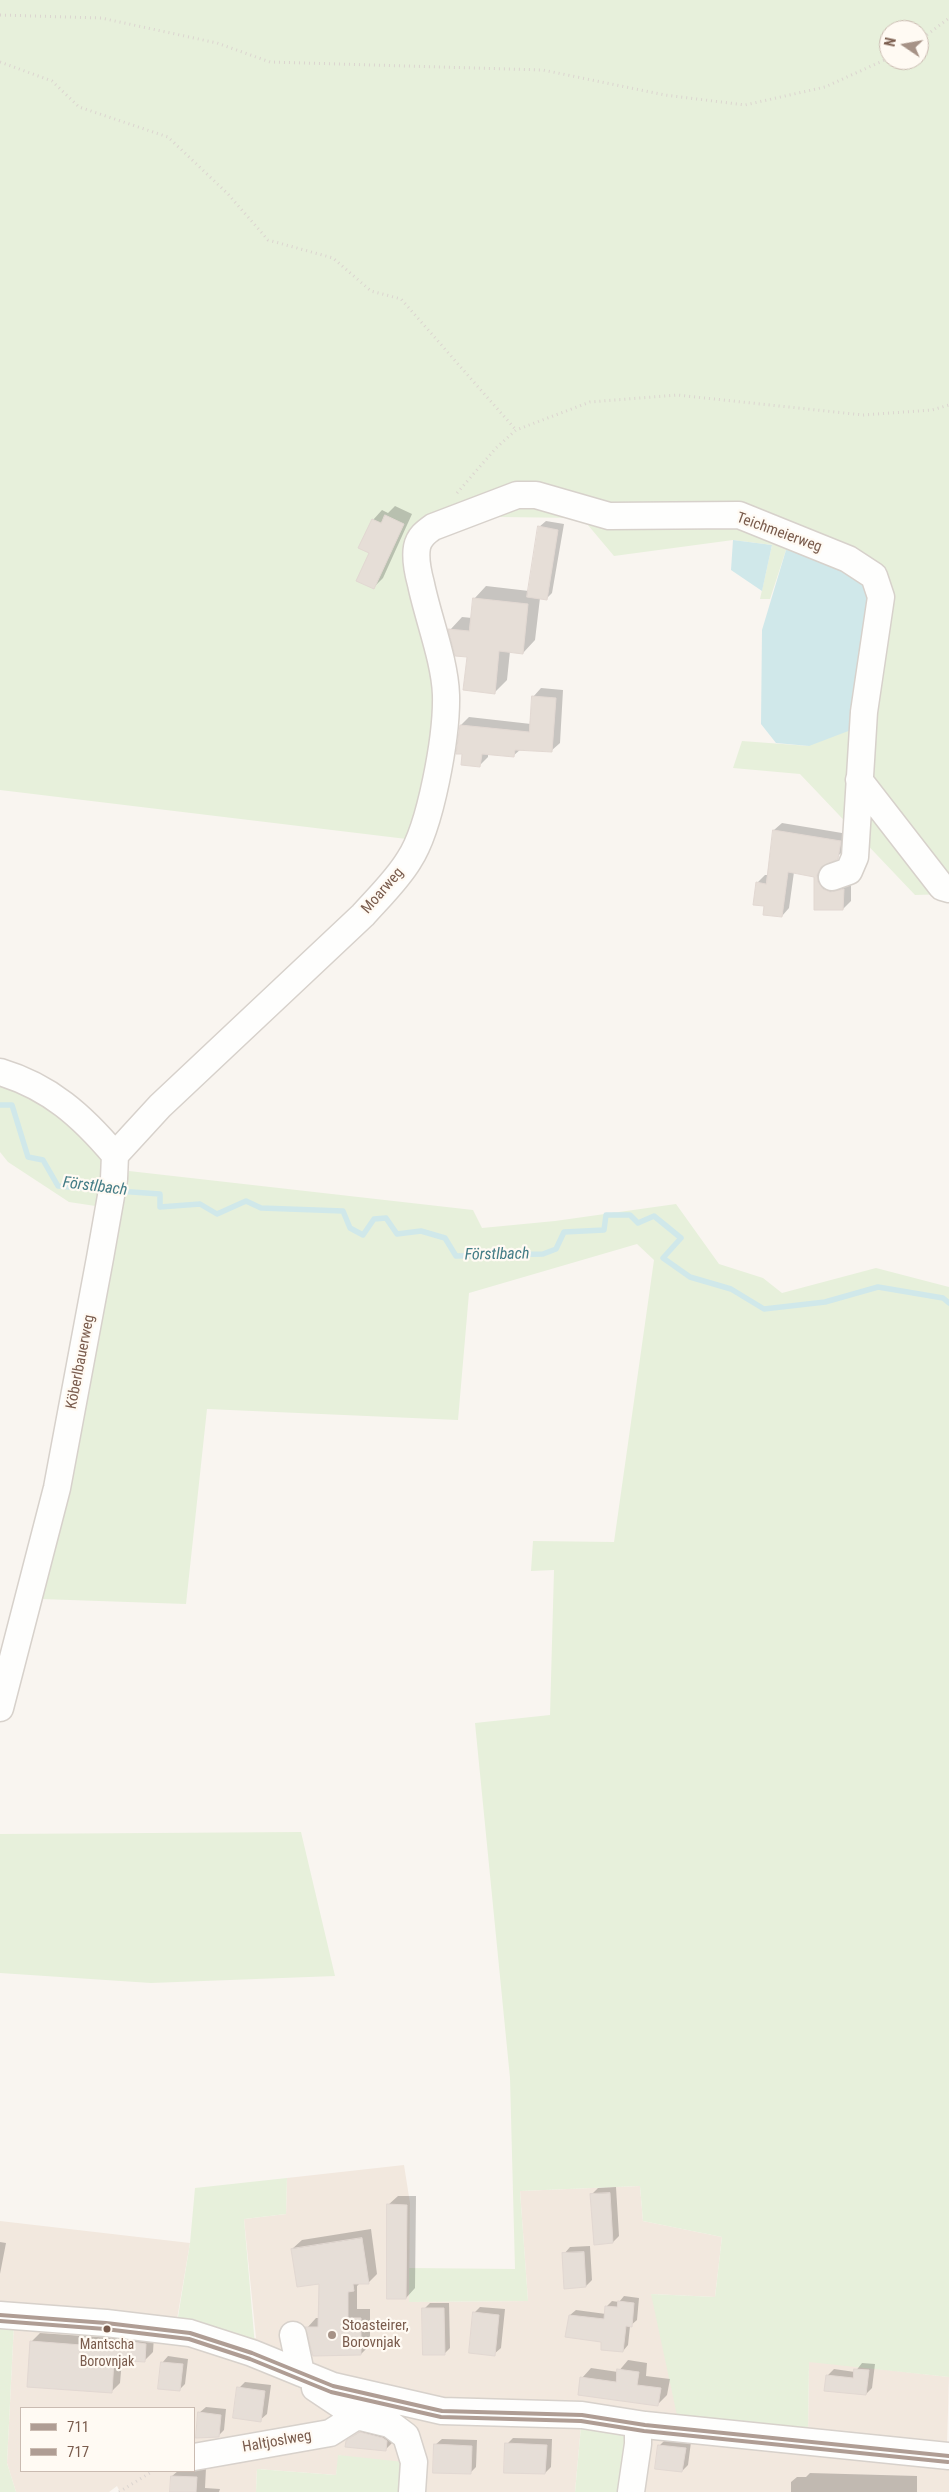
<!DOCTYPE html>
<meta charset="utf-8">
<style>
body{margin:0}
#map{position:relative;width:949px;height:2492px;overflow:hidden;background:#f9f5f0;font-family:"Roboto Condensed",sans-serif}
canvas{display:block}
.legend{position:absolute;left:20px;top:2407px;width:175px;height:65px;box-sizing:border-box;background:#fffaf3;border:1px solid #cabbb1;margin:0;padding:6px 9px;list-style:none;font-size:15px;color:#7a5c4d}
.legend li{display:flex;align-items:center;gap:10px;height:25px}
.legend b{width:25px;border:1px solid #cabbb1}
.north{position:absolute;left:879px;top:20px;width:50px;height:50px;box-sizing:border-box;background:#fffaf3;border:1px solid #cabbb1;border-radius:50%;rotate:282deg;font-size:14px;font-weight:700;line-height:20px;text-align:center;color:#7a5c4d}
.north::after{content:'';display:block;margin:auto;width:18px;height:22px;background:#a69286;clip-path:polygon(50% 0,100% 100%,50% 72%,0 100%)}
</style>
<div id="map">
<canvas width="949" height="2492"></canvas>
<ul class="legend">
<li><b style="height:6px;background:#af9d94"></b>711</li>
<li><b style="height:6px;background:#af9d94"></b>717</li>
</ul>
<div class="north">N</div>
</div>
<script>
const g = document.querySelector('canvas').getContext('2d');
g.lineJoin = 'round';
function fill(path, color) { g.fillStyle = color; g.fill(path, 'evenodd'); }
function strokePath(path, color, width, dash) { g.strokeStyle = color; g.lineWidth = width; g.lineCap = dash ? 'butt' : 'round'; g.setLineDash(dash || []); g.stroke(path); }
function write(font, color, halo, rows, align = 'center') {
  g.font = font + ' "Roboto Condensed",sans-serif'; g.lineWidth = 4.5; g.setLineDash([]); g.textBaseline = 'middle'; g.strokeStyle = halo; g.fillStyle = color; for (const [text, x, y, turn = 0] of rows) {
    g.save(); g.translate(x, y); g.rotate((+turn || 0) * Math.PI / 180); g.textAlign = isNaN(turn) ? turn : align; if (halo) g.strokeText(text, 0, 0); g.fillText(text, 0, 0); g.restore();
  }
}
fill(new Path2D(`
 M 404,2165 L 410,2203 L 409,2302 L 528,2301 L 520,2191 L 640,2186 L 643,2221 L 722,2237 L 715,2297 L 651,2294 L 808,2434 L 809,2361 L 949,2377 L 947,2447 L 949,2448 L 949,2492 L 626,2492 L 581,2426 L 575,2492 L 406,2492 L 339,2455 L 336,2475 L 257,2469 L 256,2492 L 120,2492 L 117,2486 L 109,2492 L 16,2492 L 7,2463 L 14,2323 L 0,2307 L 0,2221 L 190,2243 L 174,2337 L 256,2338 L 244,2219 L 286,2214 L 287,2178 ZM 21,2408 L 194,2408 L 194,2471 L 21,2471 Z`), '#f2e8de');
fill(new Path2D(`
 M 0,0 L 949,0 L 949,894 L 915,895 L 800,774 L 733,768 L 742,741 L 809,746 L 786,550 L 770,599 L 760,599 L 772,545 L 733,540 L 614,556 L 582,518 L 500,517 L 420,525 L 442,706 L 415,840 L 0,790 ZM 889,30 L 919,30 L 919,60 L 889,60 Z
 M 0,1081 L 49,1100 L 105,1157 L 102,1207 L 69,1202 L 8,1162 L 0,1152 Z
 M 129,1171 L 473,1210 L 482,1228 L 555,1221 L 676,1204 L 719,1264 L 763,1278 L 782,1293 L 876,1268 L 949,1287 L 949,2377 L 809,2362 L 808,2434 L 678,2420 L 651,2294 L 715,2297 L 722,2237 L 643,2221 L 640,2186 L 520,2191 L 528,2301 L 409,2302 L 409,2268 L 515,2269 L 510,2078 L 475,1723 L 550,1715 L 554,1570 L 531,1571 L 533,1541 L 614,1542 L 654,1260 L 637,1244 L 469,1293 L 458,1420 L 207,1409 L 186,1604 L 41,1599 Z
 M 301,1832 L 335,1976 L 151,1983 L 0,1973 L 0,1834 Z
 M 287,2178 L 286,2214 L 244,2219 L 255,2346 L 177,2323 L 190,2243 L 195,2188 Z
 M 0,2323 L 14,2323 L 7,2463 L 16,2492 L 0,2492 Z
 M 581,2426 L 634,2434 L 626,2492 L 575,2492 Z
 M 338,2455 L 404,2462 L 406,2492 L 256,2492 L 257,2469 L 336,2475 Z`), '#e7f0db');
fill(new Path2D(`
 M 733,540 L 772,545 L 762,591 L 731,570 Z
 M 786,550 L 841,564 L 870,590 L 851,730 L 809,746 L 776,743 L 761,724 L 762,630 Z`), '#d0e8ea');
fill(new Path2D(`
 M 395,506 L 412,514 L 383,578 L 373,588 L 370,553 L 373,520 L 382,510 L 388,513 Z
 M 546,521 L 564,524 L 552,593 L 546,599 L 540,598 L 535,640 L 523,653 L 510,651 L 507,680 L 495,692 L 450,630 L 462,617 L 472,618 L 474,599 L 486,586 L 529,591 L 539,527 Z
 M 541,688 L 563,690 L 560,743 L 551,751 L 521,749 L 513,756 L 488,753 L 488,757 L 480,765 L 463,753 L 461,725 L 469,717 L 531,724 L 533,697 Z
 M 782,823 L 848,834 L 845,850 L 825,866 L 825,874 L 851,882 L 851,901 L 843,909 L 815,908 L 816,876 L 794,872 L 789,908 L 782,916 L 766,905 L 757,883 L 765,875 L 768,875 L 774,830 Z
 M 616,2187 L 619,2236 L 613,2242 L 591,2195 L 598,2188 Z
 M 398,2196 L 416,2196 L 415,2288 L 406,2298 L 388,2205 Z
 M 371,2229 L 377,2274 L 368,2283 L 360,2283 L 357,2286 L 357,2309 L 370,2309 L 370,2345 L 361,2354 L 307,2328 L 316,2318 L 320,2318 L 320,2283 L 292,2249 L 302,2240 Z
 M 0,2242 L 6,2243 L 0,2274 Z
 M 590,2246 L 592,2280 L 586,2286 L 564,2254 L 570,2247 Z
 M 624,2296 L 639,2298 L 637,2320 L 630,2326 L 628,2345 L 623,2351 L 603,2341 L 570,2315 L 576,2310 L 606,2314 L 607,2306 L 612,2301 L 619,2302 Z
 M 430,2303 L 449,2303 L 450,2348 L 444,2354 L 424,2309 Z
 M 480,2307 L 505,2309 L 501,2348 L 494,2354 L 474,2313 Z
 M 40,2333 L 112,2338 L 117,2333 L 154,2336 L 153,2352 L 144,2361 L 122,2360 L 120,2383 L 111,2392 L 31,2342 Z
 M 168,2356 L 188,2359 L 185,2384 L 179,2390 L 162,2363 Z
 M 628,2360 L 647,2363 L 646,2376 L 670,2379 L 667,2395 L 658,2404 L 582,2378 L 591,2368 L 618,2372 Z
 M 862,2363 L 875,2364 L 872,2388 L 866,2394 L 826,2390 L 828,2375 L 834,2369 L 855,2372 Z
 M 245,2382 L 271,2385 L 267,2414 L 260,2420 L 239,2388 Z
 M 206,2407 L 226,2409 L 224,2430 L 218,2436 L 199,2413 Z
 M 367,2427 L 393,2435 L 392,2443 L 386,2449 L 347,2441 Z
 M 513,2438 L 552,2439 L 551,2467 L 545,2473 L 507,2444 Z
 M 442,2439 L 477,2440 L 476,2467 L 470,2473 L 435,2445 Z
 M 666,2439 L 691,2442 L 688,2465 L 682,2471 L 657,2468 L 660,2445 Z
 M 194,2467 L 206,2468 L 205,2488 L 220,2489 L 219,2492 L 171,2492 L 172,2476 L 178,2471 L 194,2471 Z
 M 810,2473 L 917,2476 L 917,2492 L 791,2492 L 791,2482 L 797,2477 L 806,2477 Z`), '#0003');
strokePath(new Path2D(`
 M 0,1105 L 12,1105 L 28,1157 L 43,1160 L 58,1186 L 107,1190
 M 118,1191 L 160,1194 L 160,1207 L 200,1204 L 217,1214 L 246,1201 L 261,1208 L 343,1211 L 350,1228 L 363,1235 L 374,1219 L 386,1218 L 397,1234 L 421,1231 L 445,1238 L 456,1256 L 543,1254 L 556,1249 L 564,1232 L 604,1230 L 606,1215 L 630,1215 L 638,1223 L 654,1216 L 681,1238 L 663,1258 L 690,1277 L 731,1289 L 764,1309 L 825,1302 L 878,1287 L 943,1298 L 949,1303`), '#d0e8ea', 5.5);
const building = new Path2D(`
 M 385,515 L 404,524 L 374,589 L 356,581 L 369,553 L 358,548 L 372,519 L 381,523 Z
 M 538,526 L 558,530 L 547,600 L 527,597 Z
 M 473,598 L 528,604 L 523,654 L 499,651 L 495,694 L 463,690 L 467,657 L 455,656 L 448,629 L 469,631 Z
 M 532,696 L 556,698 L 552,752 L 515,750 L 514,757 L 482,754 L 480,767 L 461,765 L 462,754 L 456,754 L 460,725 L 529,732 Z
 M 773,830 L 841,841 L 838,859 L 821,867 L 817,875 L 818,882 L 823,889 L 830,892 L 844,889 L 843,910 L 814,910 L 814,877 L 788,872 L 782,917 L 763,915 L 764,906 L 753,905 L 756,882 L 766,884 Z
 M 610,2193 L 613,2243 L 594,2245 L 590,2194 Z
 M 387,2204 L 407,2205 L 406,2299 L 387,2299 Z
 M 362,2238 L 369,2284 L 353,2284 L 354,2291 L 348,2292 L 348,2318 L 361,2318 L 361,2355 L 313,2356 L 305,2327 L 318,2327 L 319,2284 L 297,2287 L 291,2249 Z
 M 584,2252 L 586,2287 L 564,2289 L 562,2253 Z
 M 618,2301 L 634,2303 L 632,2327 L 626,2326 L 623,2352 L 601,2350 L 601,2342 L 565,2337 L 569,2315 L 604,2319 L 605,2306 L 617,2307 Z
 M 422,2308 L 444,2308 L 445,2355 L 423,2355 Z
 M 473,2312 L 499,2315 L 495,2356 L 469,2353 Z
 M 119,2340 L 146,2344 L 145,2362 L 114,2360 L 112,2393 L 27,2387 L 30,2341 L 107,2347 L 107,2341 L 119,2342 Z
 M 161,2362 L 183,2364 L 180,2391 L 158,2389 Z
 M 617,2369 L 639,2372 L 637,2385 L 661,2388 L 658,2406 L 578,2395 L 580,2377 L 616,2382 Z
 M 854,2369 L 869,2370 L 866,2395 L 824,2391 L 826,2375 L 853,2378 Z
 M 237,2387 L 265,2391 L 261,2422 L 233,2418 Z
 M 198,2412 L 221,2415 L 219,2437 L 196,2438 Z
 M 360,2432 L 383,2438 L 387,2441 L 386,2451 L 345,2447 L 346,2441 Z
 M 505,2443 L 547,2445 L 545,2474 L 504,2473 Z
 M 434,2444 L 472,2446 L 471,2474 L 433,2473 Z
 M 658,2445 L 686,2448 L 682,2472 L 655,2469 Z
 M 171,2476 L 197,2477 L 196,2492 L 170,2492 Z`);
fill(building, '#e6ded7');
strokePath(building, '#e2d8d2', 1);
const minor = new Path2D(`
 M 859,780 L 942,887 L 949,889
 M 0,1072 C 50,1087 82,1116 115,1155 L 114,1179 L 100,1258 L 57,1488 L 0,1708
 M 115,1155 L 160,1106 L 363,915 C 379,897 397,880 409,860 C 431,827 447,735 446,695 C 445,661 428,618 421,584 C 418,573 415,558 417,547 C 419,537 426,532 433,527 L 517,495 L 536,495 L 609,516 L 739,515 L 848,559 L 874,576 L 881,597 L 864,712 L 855,857 L 849,871 L 832,877
 M 0,2315 L 106,2323 L 190,2333 L 252,2353 L 333,2386 L 442,2411 L 582,2415 L 645,2425 L 949,2456
 M 293,2335 L 301,2373
 M 315,2388 L 357,2416 L 390,2424 L 406,2436 L 414,2462 L 412,2492
 M 194,2457 L 330,2433 L 357,2416
 M 631,2492 L 638,2444 L 638,2424`);
strokePath(minor, '#d7d1cb', 29);
strokePath(new Path2D(`
 M 0,15 L 101,18 L 217,43 L 270,62 L 543,70 L 665,95 L 745,105 L 825,87 L 889,58
 M 919,41 L 949,18
 M 0,62 L 52,81 L 79,107 L 168,137 L 228,194 L 268,240 L 333,258 L 371,291 L 401,299 L 516,430
 M 457,493 L 496,448 L 516,430 L 590,402 L 677,395 L 863,415 L 932,410 L 949,405
 M 119,2492 L 153,2471`), '#dcd5d0', 3, [1, 4]);
strokePath(minor, '#fefefd', 26);
strokePath(new Path2D(`
 M 0,2315 L 106,2323 L 190,2333 L 252,2353 L 333,2386 L 442,2411 L 582,2415 L 645,2425 L 949,2456`), '#af9d94', 4);
strokePath(new Path2D(`
 M 0,2321 L 105,2329 L 189,2339 L 250,2359 L 331,2392 L 441,2417 L 581,2421 L 644,2431 L 948,2462`), '#af9d94', 4);
for (const [x, y, r, color] of [
 [107,2329,4.5,"#7a5c4d"],
 [332,2335,5,"#a69286"]
]) { const dot = new Path2D(); dot.arc(x, y, r, 0, 2 * Math.PI); g.fillStyle = color; g.fill(dot); strokePath(dot, '#fffaf3', 2); }
write('14px', '#7a5c4d', '#fffaf3', [
 ["Mantscha",107,2345],
 ["Borovnjak",107,2362]
]);
write('15px', '#7a5c4d', '#fffaf3', [
 ["Teichmeierweg",779,533,20],
 ["Moarweg",383,891,-49],
 ["Köberlbauerweg",81,1362,-79],
 ["Haltjoslweg",277,2442,-10]
]);
write('15px', '#7a5c4d', '#fffaf3', [
 ["Stoasteirer,",342,2326],
 ["Borovnjak",342,2343]
], 'left');
write('italic 16px', '#437c86', '#fffaf3', [
 ["Förstlbach",95,1187,7],
 ["Förstlbach",497,1255,-1]
]);
</script>
